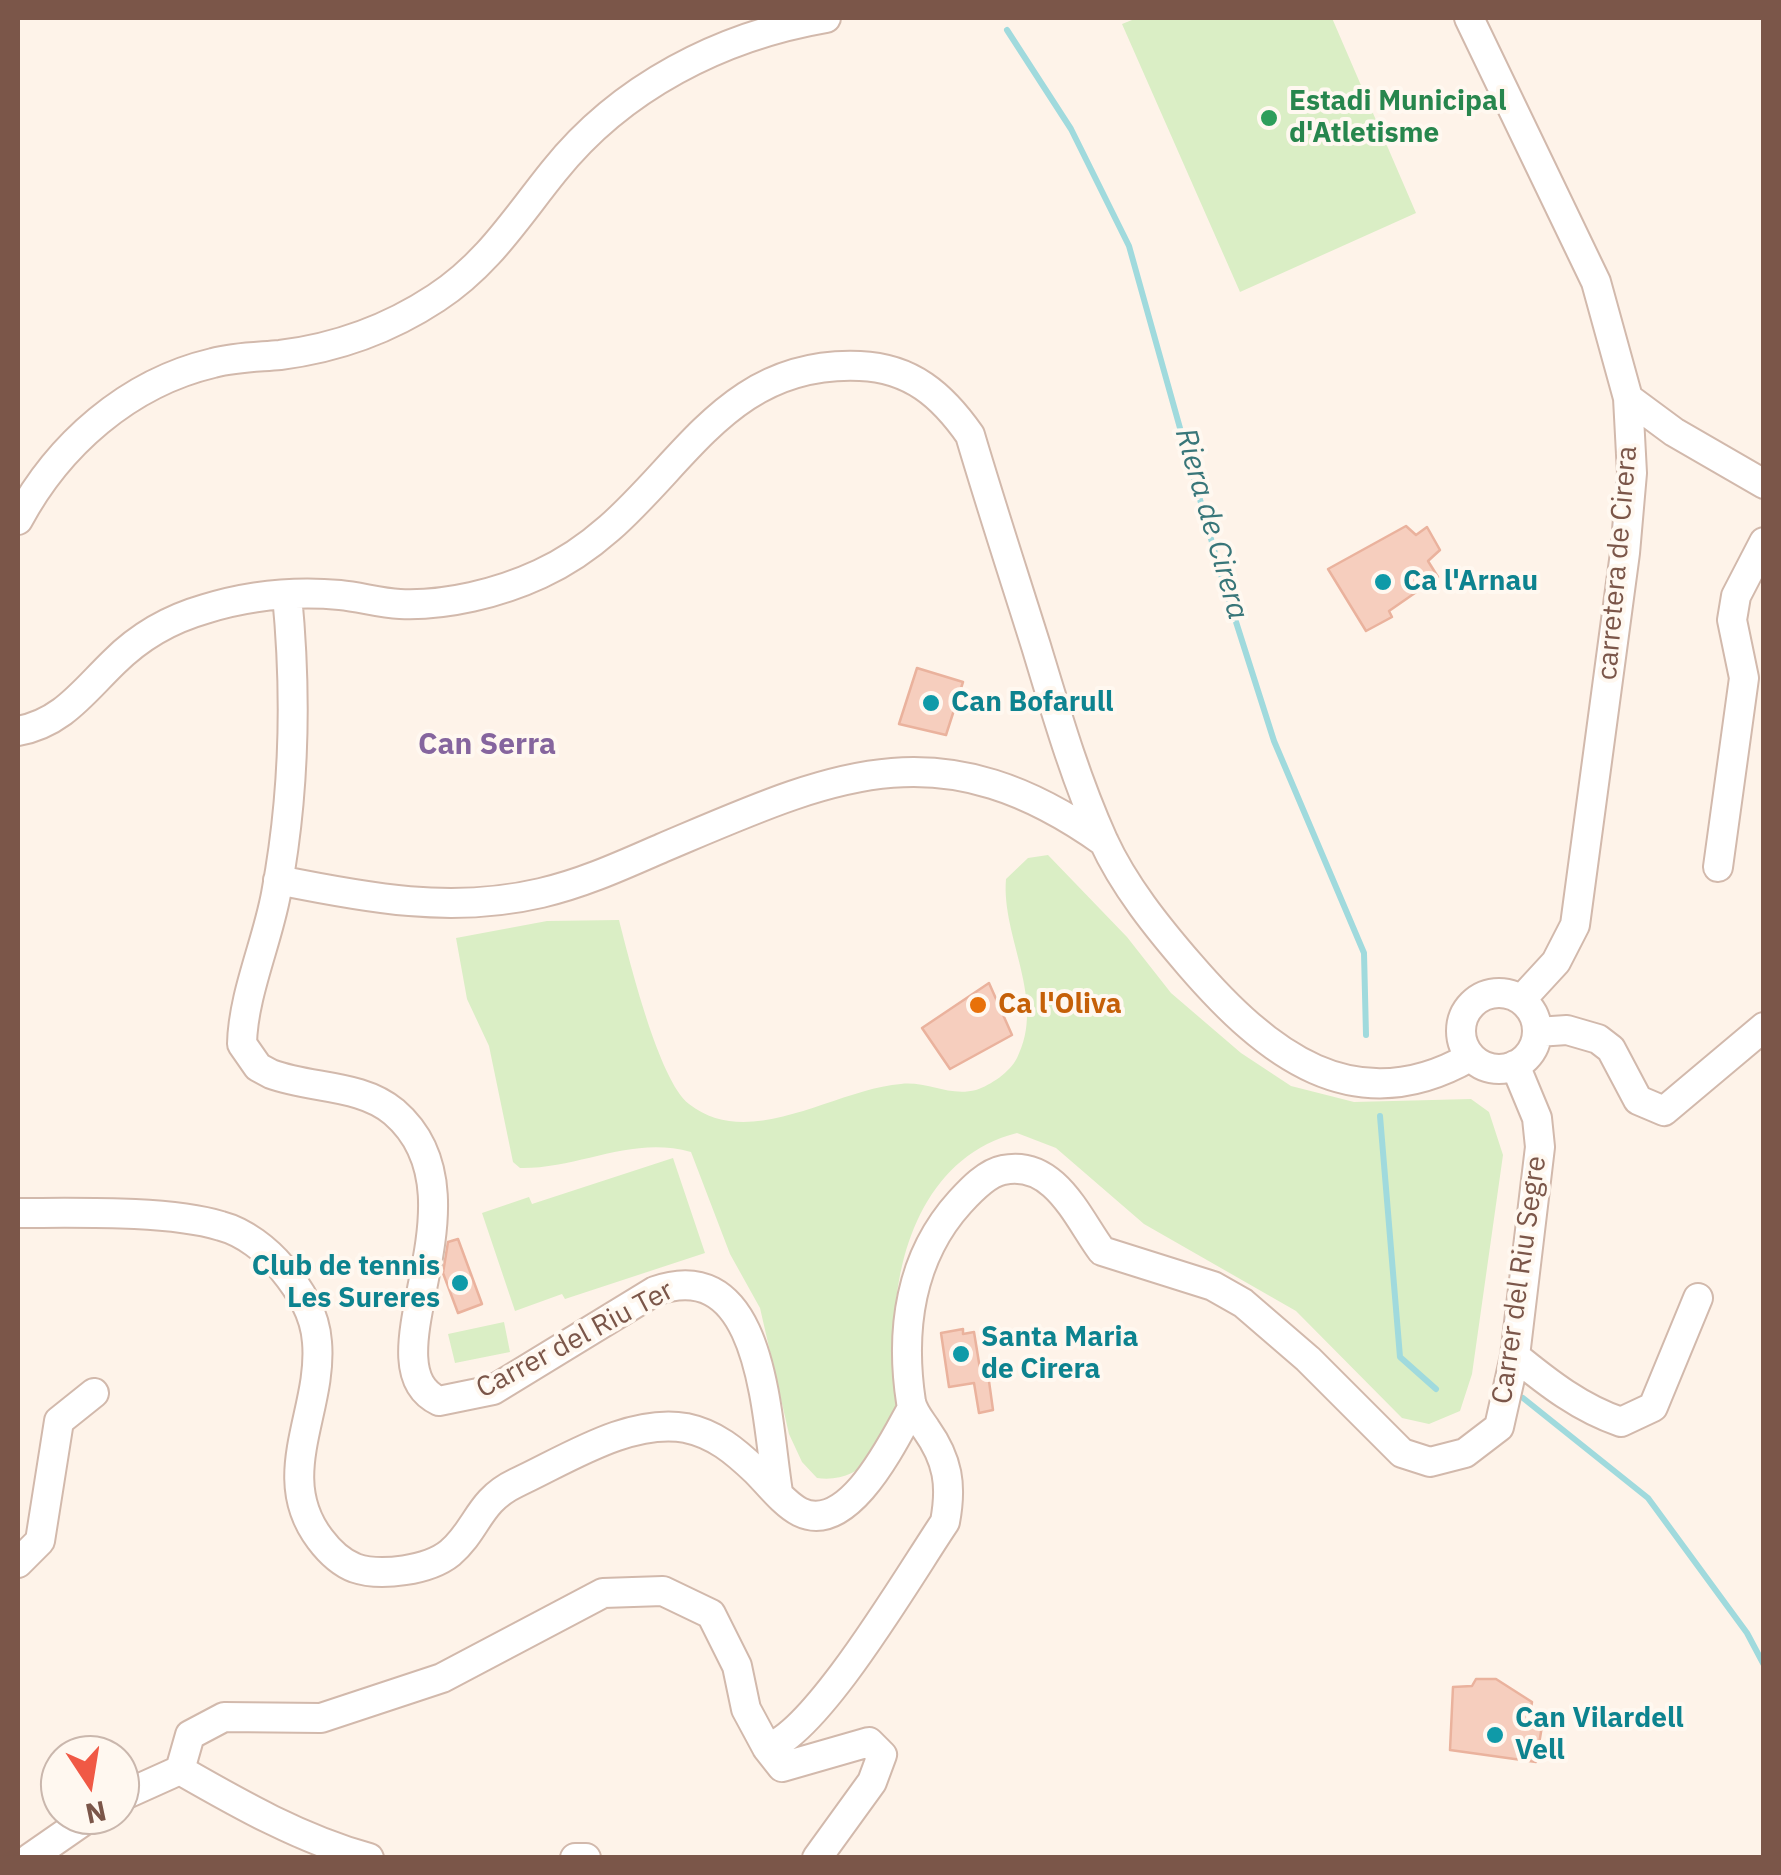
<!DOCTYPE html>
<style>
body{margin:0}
#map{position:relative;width:1781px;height:1875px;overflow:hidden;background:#fef3e9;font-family:"IBM Plex Sans",sans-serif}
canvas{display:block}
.frame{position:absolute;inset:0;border:20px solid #7b5649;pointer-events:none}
.north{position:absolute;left:40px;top:1735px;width:100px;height:100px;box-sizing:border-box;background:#fff8f0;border:2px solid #cab7ad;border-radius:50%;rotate:168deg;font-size:28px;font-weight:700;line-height:40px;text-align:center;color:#7b5649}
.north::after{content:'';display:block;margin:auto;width:35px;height:45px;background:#f05945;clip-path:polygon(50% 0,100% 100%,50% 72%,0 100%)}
</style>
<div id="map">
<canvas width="1781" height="1875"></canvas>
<div class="frame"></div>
<div class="north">N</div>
</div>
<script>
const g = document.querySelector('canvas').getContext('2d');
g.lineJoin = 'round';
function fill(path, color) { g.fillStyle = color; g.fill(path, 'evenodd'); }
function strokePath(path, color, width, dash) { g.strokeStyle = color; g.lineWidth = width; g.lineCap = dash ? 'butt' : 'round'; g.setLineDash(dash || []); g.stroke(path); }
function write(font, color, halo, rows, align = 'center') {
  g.font = font + ' "IBM Plex Sans",sans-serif'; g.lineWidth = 8; g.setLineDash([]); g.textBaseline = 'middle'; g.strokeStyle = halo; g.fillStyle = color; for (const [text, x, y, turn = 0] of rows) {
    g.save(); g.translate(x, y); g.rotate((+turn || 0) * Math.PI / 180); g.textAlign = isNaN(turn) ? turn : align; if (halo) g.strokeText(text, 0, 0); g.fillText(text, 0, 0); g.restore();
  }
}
fill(new Path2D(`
 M 1137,18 L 1332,18 L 1416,213 L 1240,292 L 1122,24 Z
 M 1048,855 L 1127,937 L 1171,993 L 1241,1053 L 1291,1086 L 1354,1102 L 1471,1099 L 1489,1112 L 1503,1155 L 1472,1374 L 1460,1411 L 1429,1424 L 1402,1418 L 1296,1311 L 1144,1224 L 1056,1148 L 1017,1133 C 931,1154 896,1245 895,1326 C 895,1352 904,1386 897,1411 C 888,1449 859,1484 817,1478 L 802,1462 L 789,1434 L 760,1308 L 730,1254 L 691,1152 C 631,1135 580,1169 520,1168 L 513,1162 L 489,1046 L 467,999 L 456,938 L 547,921 L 619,920 C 629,959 659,1081 689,1104 C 750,1152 835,1089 901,1084 C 927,1081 949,1097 976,1090 C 991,1085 1010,1072 1017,1058 C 1047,1000 1001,937 1006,879 L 1028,858 Z
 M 673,1158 L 705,1253 L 565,1299 L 562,1294 L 515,1311 L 482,1213 L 529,1197 L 532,1204 Z
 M 504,1322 L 510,1352 L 455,1363 L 448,1334 Z`), '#daeec5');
strokePath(new Path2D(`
 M 1007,30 L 1071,129 L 1129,246 L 1222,578 L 1274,741 L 1364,953 L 1366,1035
 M 1380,1116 L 1400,1357 L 1436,1389
 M 1523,1398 L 1648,1498 L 1747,1633 L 1764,1665`), '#a0dadd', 6);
const building = new Path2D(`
 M 1406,526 L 1416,535 L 1427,527 L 1440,550 L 1428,561 L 1438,577 L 1389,611 L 1392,617 L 1366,631 L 1328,569 Z
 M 917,668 L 963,682 L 946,735 L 899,724 Z
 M 989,983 L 1012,1035 L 950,1069 L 922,1028 Z
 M 458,1239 L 482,1304 L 458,1313 L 443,1273 L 448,1242 Z
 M 963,1329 L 963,1334 L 974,1332 L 981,1375 L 988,1374 L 993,1410 L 979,1413 L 974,1383 L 949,1387 L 941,1333 Z
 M 1476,1679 L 1496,1679 L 1532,1702 L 1530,1714 L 1543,1720 L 1536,1762 L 1450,1750 L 1453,1687 L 1472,1686 Z`);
fill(building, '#f6cebe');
strokePath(building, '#eab29d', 2.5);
const minor = new Path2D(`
 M 1469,18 L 1596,282 L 1628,398 L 1632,473 L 1625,553 L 1575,925 L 1556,962 L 1521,1000
 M 1628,398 L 1674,432 L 1764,484
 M 18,520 C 58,445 128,383 213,363 C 235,357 258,357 280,355 C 336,348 389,329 436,298 C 488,264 516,218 554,171 C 621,87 721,36 826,18
 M 287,595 C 297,697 295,793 276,894 C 267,943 243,995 242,1044 L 258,1067 L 271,1074 C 311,1089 361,1084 394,1112 C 494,1198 361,1364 439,1401 L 493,1390 L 655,1291 C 765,1252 766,1421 778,1492
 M 18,731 C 62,723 83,692 114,662 C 139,637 170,619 205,609 C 247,596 295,591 340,595 C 360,597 380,603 400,604 C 446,606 499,593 540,574 C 671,515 701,359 860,366 C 911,368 942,395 970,435 C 991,506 1014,576 1036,646 C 1056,712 1075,778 1103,840 C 1124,886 1158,928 1190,965 C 1266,1053 1354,1124 1470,1057
 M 1718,867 L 1744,678 L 1732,620 L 1736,596 L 1764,542
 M 278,880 C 367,898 452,914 541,893 C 584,883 623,865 662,848 C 830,777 937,723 1104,842
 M1461 1031a38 38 0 1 1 76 0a38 38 0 1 1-76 0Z
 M 1537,1032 L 1567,1030 L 1598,1039 L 1611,1049 L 1638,1100 L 1664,1111 L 1764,1027
 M 18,1213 C 74,1213 168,1210 221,1226 C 244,1232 267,1250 282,1268 C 300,1290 315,1313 317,1342 C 323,1411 272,1476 320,1539 C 329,1551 342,1563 355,1568 C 381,1577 429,1570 450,1553 C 478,1529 478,1501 516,1483 C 566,1460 629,1418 686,1428 C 715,1434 735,1451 756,1471 C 768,1483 784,1504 800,1512 C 849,1536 894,1440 912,1408
 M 1515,1356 C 1548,1383 1580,1408 1621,1422 L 1653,1407 L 1698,1298
 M 18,1563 L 40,1541 L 59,1421 L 94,1393
 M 767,1748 L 782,1767 L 869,1742 L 882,1755 L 872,1782 L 817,1858
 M 180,1770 C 241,1805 301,1839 369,1858
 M 120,1797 L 180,1770 L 190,1735 L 224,1717 L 321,1718 L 442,1678 L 603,1593 L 663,1591 L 711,1614 L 737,1666 L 746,1709 L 767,1748 C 818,1732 911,1572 945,1522 C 952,1485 948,1460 926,1429 C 920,1420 913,1412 911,1402 C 900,1330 910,1257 960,1202 C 971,1190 987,1173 1003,1170 C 1055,1159 1078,1219 1102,1251 L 1213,1286 L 1243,1303 L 1308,1359 L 1402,1453 L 1430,1462 L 1465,1453 L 1499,1427 L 1515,1356 L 1540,1147 L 1537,1118 L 1515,1065
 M 30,1858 L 92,1815
 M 575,1858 L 586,1858`);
strokePath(minor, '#d2b9ac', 32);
strokePath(minor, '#fff', 28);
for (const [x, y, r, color] of [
 [1269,118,10,"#2e9e5b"],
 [1383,582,10,"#0f9aa8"],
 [931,703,10,"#0f9aa8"],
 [978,1005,10,"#e8710a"],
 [460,1283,10,"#0f9aa8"],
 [961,1354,10,"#0f9aa8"],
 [1495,1735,10,"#0f9aa8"]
]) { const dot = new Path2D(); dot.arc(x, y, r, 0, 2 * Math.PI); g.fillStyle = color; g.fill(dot); strokePath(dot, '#fff8f0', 4); }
write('bold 28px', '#27864d', '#fff8f0', [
 ["Estadi Municipal",1289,102],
 ["d'Atletisme",1289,134]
], 'left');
write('28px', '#7b5649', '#fff8f0', [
 ["carretera de Cirera",1618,563,-85],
 ["Carrer del Riu Segre",1520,1280,-82],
 ["Carrer del Riu Ter",575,1340,-28]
]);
write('bold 28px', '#0d838f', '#fff8f0', [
 ["Ca l'Arnau",1403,582],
 ["Can Bofarull",951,703],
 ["Club de tennis",440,1267,"right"],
 ["Les Sureres",440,1299,"right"],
 ["Santa Maria",981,1338],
 ["de Cirera",981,1370],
 ["Can Vilardell",1515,1719],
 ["Vell",1515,1751]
], 'left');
write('bold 28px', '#c56008', '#fff8f0', [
 ["Ca l'Oliva",998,1005]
], 'left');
write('italic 30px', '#387679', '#fff8f0', [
 ["Riera de Cirera",1211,524,74]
]);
write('bold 30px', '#85659e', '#fff8f0', [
 ["Can Serra",487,745]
]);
</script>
